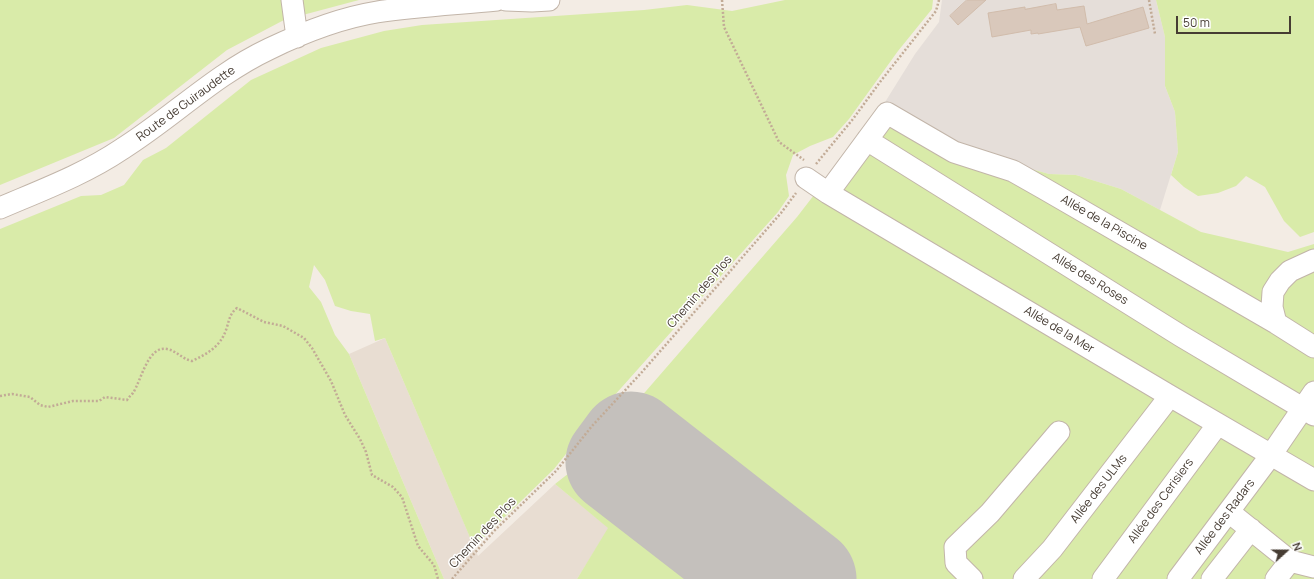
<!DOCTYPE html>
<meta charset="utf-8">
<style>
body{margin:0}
#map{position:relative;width:1314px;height:579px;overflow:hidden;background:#f3ece4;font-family:Manrope,sans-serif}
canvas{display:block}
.north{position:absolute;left:1266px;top:531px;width:40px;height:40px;-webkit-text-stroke:3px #fff;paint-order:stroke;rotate:69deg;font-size:11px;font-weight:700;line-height:16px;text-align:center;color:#463c33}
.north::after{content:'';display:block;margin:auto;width:14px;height:18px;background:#463c33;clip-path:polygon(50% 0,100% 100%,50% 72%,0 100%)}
.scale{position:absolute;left:1176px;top:16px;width:115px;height:18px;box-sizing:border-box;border:2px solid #463c33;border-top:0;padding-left:5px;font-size:12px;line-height:14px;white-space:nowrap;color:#463c33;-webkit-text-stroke:3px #fff;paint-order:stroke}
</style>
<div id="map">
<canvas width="1314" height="579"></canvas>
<div class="north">N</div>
<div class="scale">50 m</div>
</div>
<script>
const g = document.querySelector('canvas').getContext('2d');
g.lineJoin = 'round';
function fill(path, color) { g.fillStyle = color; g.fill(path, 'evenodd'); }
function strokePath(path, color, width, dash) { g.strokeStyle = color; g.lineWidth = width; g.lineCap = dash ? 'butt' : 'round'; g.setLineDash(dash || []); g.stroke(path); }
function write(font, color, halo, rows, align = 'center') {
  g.font = font + ' Manrope,sans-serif'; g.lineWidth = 3; g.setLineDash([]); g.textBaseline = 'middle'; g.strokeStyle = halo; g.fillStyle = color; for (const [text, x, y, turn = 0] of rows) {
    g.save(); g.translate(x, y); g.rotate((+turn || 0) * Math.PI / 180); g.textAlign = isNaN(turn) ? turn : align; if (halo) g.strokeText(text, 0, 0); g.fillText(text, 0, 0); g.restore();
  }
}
fill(new Path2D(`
 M 385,338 L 478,556 L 555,484 L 609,528 L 577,579 L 444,579 L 349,354 Z`), '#e8ddd2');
fill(new Path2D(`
 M 942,0 L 1156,0 L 1165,37 L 1165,86 L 1175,112 L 1178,152 L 1160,210 L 1121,189 L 1076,175 L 1049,174 L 949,146 L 882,107 L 915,54 L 939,22 Z`), '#e5ded9');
fill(new Path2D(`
 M 0,0 L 359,0 L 284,20 L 227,50 L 114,138 L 0,185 Z
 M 785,0 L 933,0 L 932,9 L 898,51 L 849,119 L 833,137 L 810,146 L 793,155 L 786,175 L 789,196 L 778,212 L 597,415 L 554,469 L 474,547 L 385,338 L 375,341 L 370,314 L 351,311 L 335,306 L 325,280 L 314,265 L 309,287 L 321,302 L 335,335 L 349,354 L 444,579 L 0,579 L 0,229 L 81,196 L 101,195 L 124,185 L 143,160 L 166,148 L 251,80 L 321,48 L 384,31 L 422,25 L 644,10 L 687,5 L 732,11 Z
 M 1156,0 L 1314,0 L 1314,232 L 1300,237 L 1284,221 L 1265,187 L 1246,176 L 1236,186 L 1218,193 L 1198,196 L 1184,187 L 1171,175 L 1178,152 L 1175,112 L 1165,86 L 1165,37 Z
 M 882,107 L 949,146 L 1049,174 L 1076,175 L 1121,189 L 1201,232 L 1288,252 L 1314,244 L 1314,579 L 577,579 L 608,528 L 555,484 L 587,459 L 797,217 Z`), '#d9eba9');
strokePath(new Path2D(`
 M 768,579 L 617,462 L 631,443 L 805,579`), '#c4c0bc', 103);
const building = new Path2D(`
 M 967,0 L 986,0 L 958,25 L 950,16 Z
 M 1056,4 L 1057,10 L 1084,6 L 1087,24 L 1143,7 L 1149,28 L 1086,46 L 1080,27 L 1038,34 L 1038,33 L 1031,34 L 1031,30 L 992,37 L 988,13 L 1025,7 L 1025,9 Z`);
fill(building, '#d9c8bb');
strokePath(building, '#d1bcab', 1);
const minor = new Path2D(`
 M 292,0 L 297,37
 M 506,0 L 532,1 L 549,0
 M 867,140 L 1181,336 L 1314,415
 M 806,178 L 828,193 L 1170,396 L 1314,480
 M 828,193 L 887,113 L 954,152 L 1013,171 L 1043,188 L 1276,323 L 1314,347
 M 0,208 C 42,190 85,174 122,149 C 173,117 214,75 269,49 C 302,33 340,18 377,12 C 417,6 457,4 497,0
 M 1276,323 L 1272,307 L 1273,292 L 1280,281 L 1290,271 L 1314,260
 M 1229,512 L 1290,561 L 1314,567
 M 972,579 L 956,563 L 955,547 L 990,513 L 1059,432
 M 1024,579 L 1052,549 L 1170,396
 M 1103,579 L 1218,424
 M 1178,579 L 1271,455 L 1314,392
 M 1212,579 L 1251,529
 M 1276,579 L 1290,561`);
strokePath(minor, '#c2b5a9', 23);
strokePath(new Path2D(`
 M 722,0 L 724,27 L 779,142 L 804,160
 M 1149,0 L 1155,34
 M 816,164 L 853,119 L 880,82 L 936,11 L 939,0
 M 0,396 L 12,394 L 30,397 L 40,405 L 48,407 L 73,401 L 99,401 L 105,397 L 127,400 C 129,397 131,395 133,393 C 141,381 148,345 167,349 C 177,351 182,359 192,361 C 207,354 220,347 226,330 C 229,322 229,314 237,308 L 264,322 L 283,326 L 304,338 L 312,348 L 331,381 L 345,415 L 360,439 L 366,452 L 372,475 L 393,487 L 402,497 L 418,546 L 434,565 L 438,579
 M 452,579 L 494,531 L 556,471 L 592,426 L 642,372 L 781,213 L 796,193`), '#c2ab96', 2.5, [2, 2]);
strokePath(minor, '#fff', 21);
write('12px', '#463c33', '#fff', [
 ["Route de Guiraudette",186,104,-36],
 ["Allée de la Piscine",1104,223,30],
 ["Allée des Roses",1090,279,32],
 ["Chemin des Plos",700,292,-49],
 ["Allée de la Mer",1059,330,31],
 ["Allée des ULMs",1099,489,-52],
 ["Allée des Cerisiers",1161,501,-54],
 ["Allée des Radars",1225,517,-53],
 ["Chemin des Plos",483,533,-47]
]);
</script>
